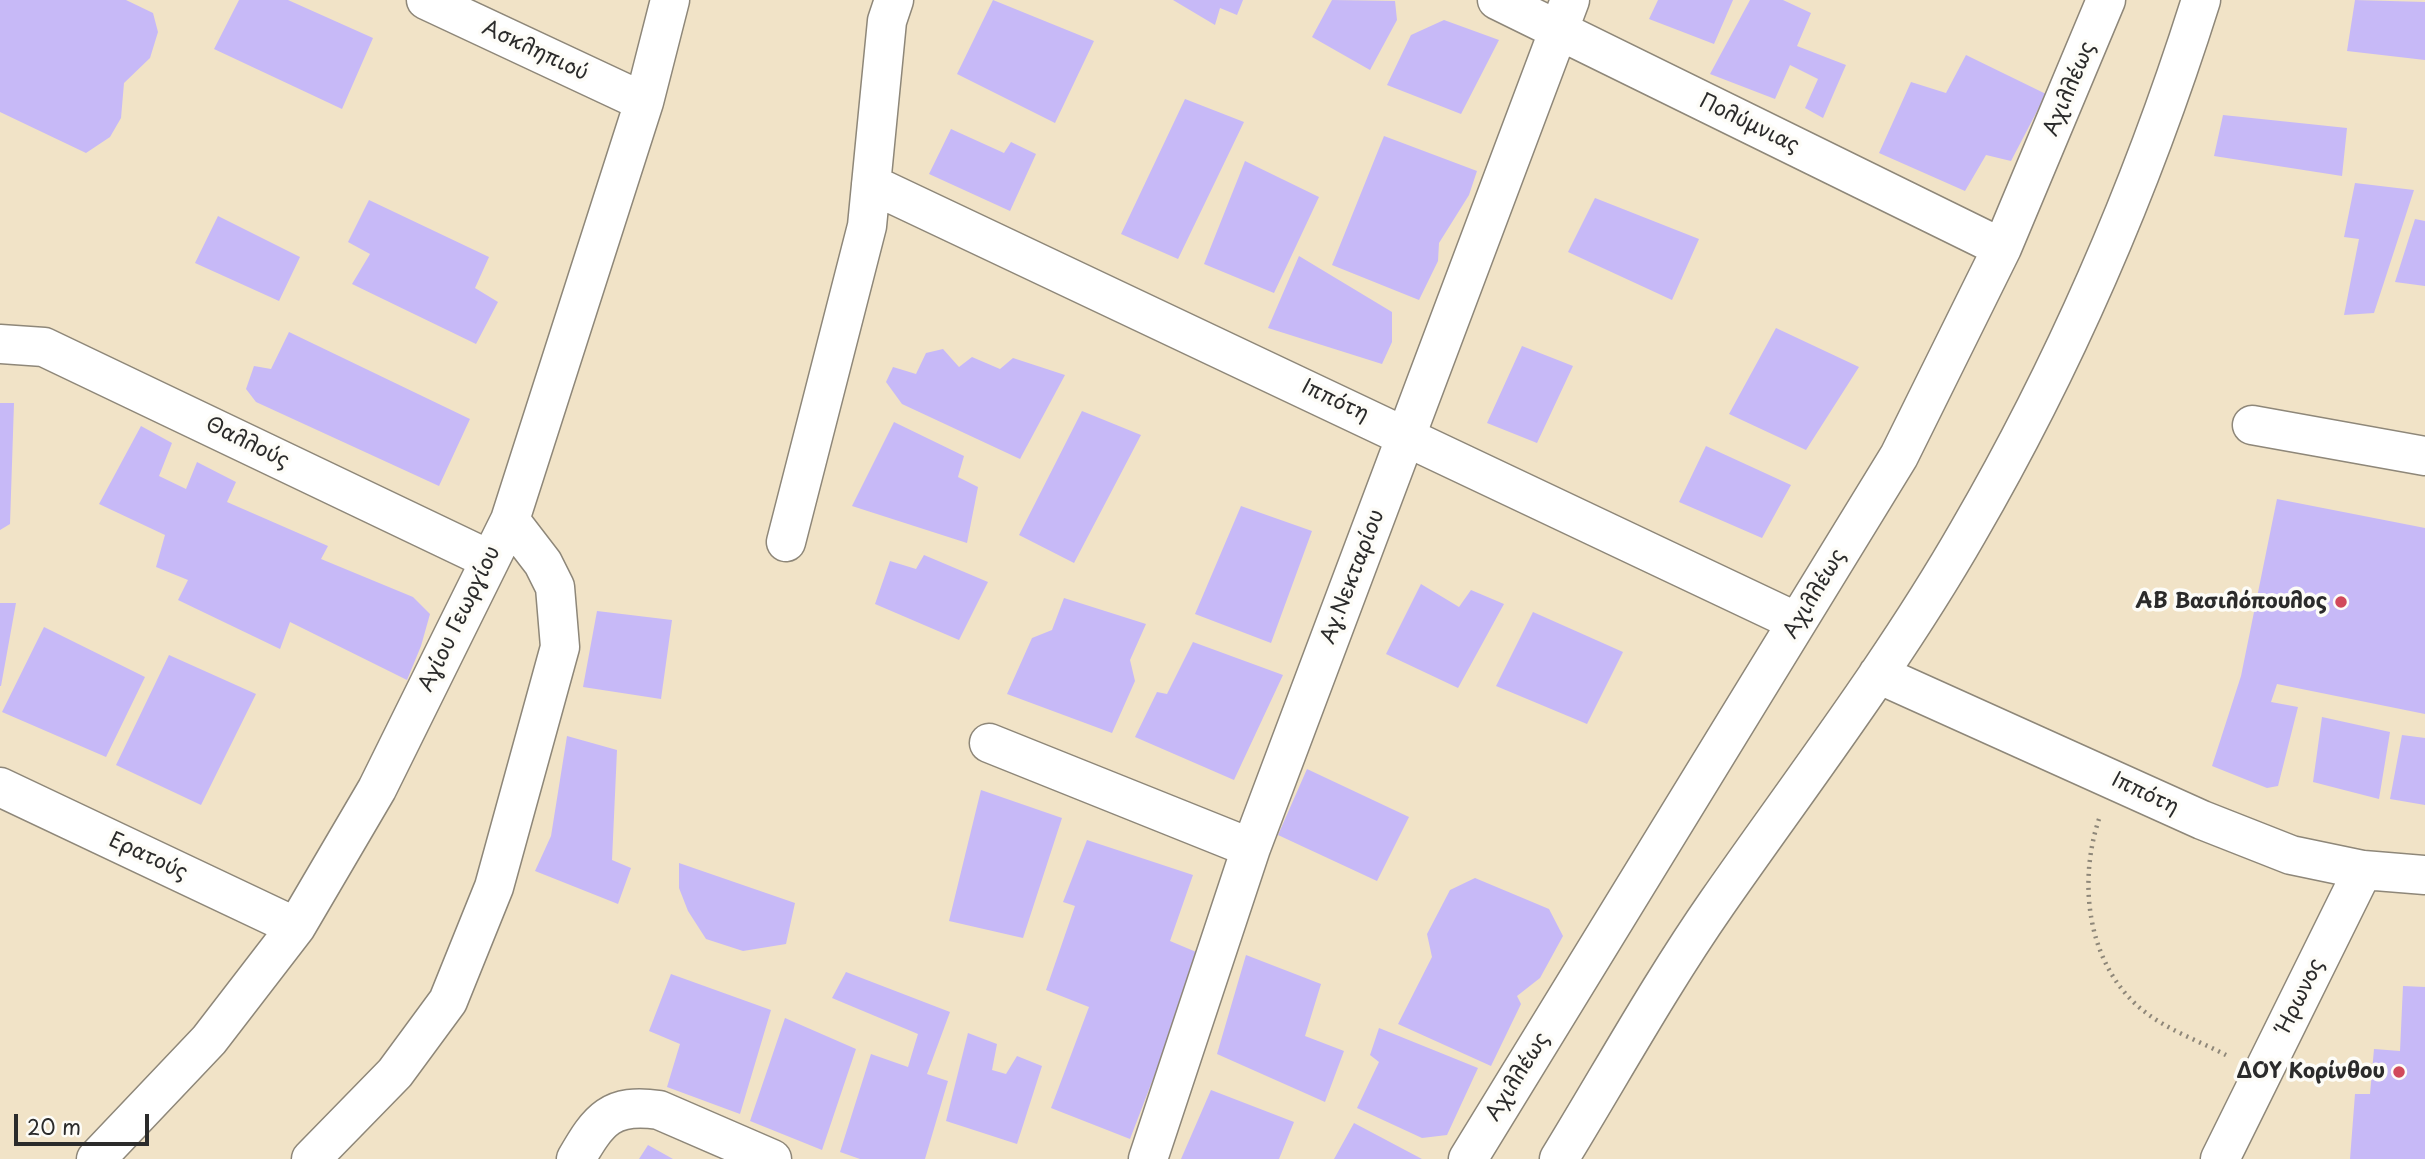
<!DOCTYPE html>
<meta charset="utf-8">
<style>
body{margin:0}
#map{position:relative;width:2425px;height:1159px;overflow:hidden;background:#f1e3c7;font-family:"Playpen Sans",sans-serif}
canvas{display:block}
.scale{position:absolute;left:14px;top:1114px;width:135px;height:32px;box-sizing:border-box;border:4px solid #2b2b2b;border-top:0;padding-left:9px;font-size:21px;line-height:24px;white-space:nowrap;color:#2b2b2b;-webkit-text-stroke:5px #fdfcf7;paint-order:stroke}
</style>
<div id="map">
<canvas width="2425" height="1159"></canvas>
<div class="scale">20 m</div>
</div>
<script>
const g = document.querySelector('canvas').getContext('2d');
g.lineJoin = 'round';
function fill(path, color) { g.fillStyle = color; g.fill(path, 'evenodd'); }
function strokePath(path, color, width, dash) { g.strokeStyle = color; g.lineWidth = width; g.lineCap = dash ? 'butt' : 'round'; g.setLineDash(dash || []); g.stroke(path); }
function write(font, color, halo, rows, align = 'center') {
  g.font = font + ' "Playpen Sans",sans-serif'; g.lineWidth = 7; g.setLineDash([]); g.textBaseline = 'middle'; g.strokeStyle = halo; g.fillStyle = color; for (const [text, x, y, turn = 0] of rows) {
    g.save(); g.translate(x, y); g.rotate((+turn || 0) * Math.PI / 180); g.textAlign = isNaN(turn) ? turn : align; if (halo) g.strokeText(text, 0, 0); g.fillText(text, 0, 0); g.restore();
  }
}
fill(new Path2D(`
 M 0,0 L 126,0 L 153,13 L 158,32 L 150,58 L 124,83 L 121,118 L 110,137 L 86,153 L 0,112 Z
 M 239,0 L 288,0 L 373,38 L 342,109 L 214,49 Z
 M 993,0 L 1094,41 L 1055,123 L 957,74 Z
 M 1173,0 L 1243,0 L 1237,15 L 1220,8 L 1215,25 Z
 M 1332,0 L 1395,1 L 1397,20 L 1370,70 L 1312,37 Z
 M 1658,0 L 1733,0 L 1714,44 L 1649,19 Z
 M 1750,0 L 1783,0 L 1811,13 L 1797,46 L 1846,65 L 1823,118 L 1805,108 L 1818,79 L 1790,65 L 1775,99 L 1710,74 Z
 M 2355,0 L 2425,2 L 2425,60 L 2347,51 Z
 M 1444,20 L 1499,40 L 1461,114 L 1387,85 L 1411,35 Z
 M 1966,55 L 2046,94 L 2011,161 L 1986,155 L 1965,191 L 1879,153 L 1911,82 L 1946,93 Z
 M 1185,99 L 1244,122 L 1178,259 L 1121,234 Z
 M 2223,115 L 2347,128 L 2342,176 L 2214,156 Z
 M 951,129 L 1004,153 L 1011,142 L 1036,154 L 1010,211 L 929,174 Z
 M 1384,136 L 1477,171 L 1469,195 L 1439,243 L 1438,261 L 1419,300 L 1332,265 Z
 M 1245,161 L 1319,197 L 1274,293 L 1204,264 Z
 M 2355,183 L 2414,190 L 2374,313 L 2344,315 L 2359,239 L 2344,237 Z
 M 1595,198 L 1699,239 L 1672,300 L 1568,252 Z
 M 369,200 L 489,257 L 475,288 L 498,302 L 476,344 L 352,284 L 370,254 L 348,242 Z
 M 218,216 L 300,257 L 279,301 L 195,263 Z
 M 2415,219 L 2425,221 L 2425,286 L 2395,282 Z
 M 1299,256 L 1392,312 L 1392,342 L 1382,364 L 1268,328 Z
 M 1776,328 L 1859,367 L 1806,450 L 1729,414 Z
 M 289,332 L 470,419 L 439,486 L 256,402 L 246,389 L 254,366 L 271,369 Z
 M 1522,346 L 1573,366 L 1537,443 L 1487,423 Z
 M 943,349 L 959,367 L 972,357 L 1000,369 L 1013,358 L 1065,375 L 1020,459 L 902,404 L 886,382 L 893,367 L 916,374 L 926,353 Z
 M 0,403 L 14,403 L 10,524 L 0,530 Z
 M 1082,411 L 1141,435 L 1074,563 L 1019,535 Z
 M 894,422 L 964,456 L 958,477 L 978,487 L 967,543 L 852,506 Z
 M 141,426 L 172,443 L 159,476 L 186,489 L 197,462 L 236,482 L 227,502 L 328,546 L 321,559 L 413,597 L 430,614 L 421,646 L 407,680 L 290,622 L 280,649 L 178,600 L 188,580 L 156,567 L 165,535 L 99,504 Z
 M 1706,446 L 1791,485 L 1762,538 L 1679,502 Z
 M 2277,499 L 2425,528 L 2425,714 L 2277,684 L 2271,702 L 2298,707 L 2278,786 L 2267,788 L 2212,766 L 2241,676 Z
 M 1241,506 L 1312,531 L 1271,643 L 1195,614 Z
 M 924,555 L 988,582 L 959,640 L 875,604 L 890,561 L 916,569 Z
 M 1421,584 L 1459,607 L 1471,590 L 1504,604 L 1458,688 L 1386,654 Z
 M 1064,598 L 1146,624 L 1130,660 L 1135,681 L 1112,733 L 1007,694 L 1032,638 L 1052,630 Z
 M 0,603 L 16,603 L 1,686 L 0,686 Z
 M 597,611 L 672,620 L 661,699 L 583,687 Z
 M 1533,612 L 1623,652 L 1587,724 L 1496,686 Z
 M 44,627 L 145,677 L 106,757 L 2,712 Z
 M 1193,642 L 1283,675 L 1234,780 L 1135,737 L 1157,692 L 1167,694 Z
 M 169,655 L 256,694 L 201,805 L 116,765 Z
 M 2322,717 L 2390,732 L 2379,799 L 2313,782 Z
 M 2402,735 L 2425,738 L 2425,805 L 2390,799 Z
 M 567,736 L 617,750 L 612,860 L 631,868 L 618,904 L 535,871 L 551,836 Z
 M 1307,769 L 1409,817 L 1377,881 L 1278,835 Z
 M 981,790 L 1062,818 L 1023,938 L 949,921 Z
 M 1087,840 L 1193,875 L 1170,941 L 1201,954 L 1130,1139 L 1051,1108 L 1089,1007 L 1046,990 L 1075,906 L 1063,902 Z
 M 679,863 L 795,903 L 786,944 L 743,951 L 706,939 L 688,911 L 679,888 Z
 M 1475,878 L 1549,909 L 1563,936 L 1540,978 L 1517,996 L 1521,1004 L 1491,1066 L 1398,1024 L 1432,957 L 1427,934 L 1450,890 Z
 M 1246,955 L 1321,984 L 1305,1036 L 1344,1051 L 1325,1102 L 1217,1054 Z
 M 846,972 L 950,1012 L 927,1074 L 948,1081 L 925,1159 L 860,1159 L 840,1152 L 871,1054 L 908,1067 L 918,1034 L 832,998 Z
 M 671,974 L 771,1010 L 740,1114 L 667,1087 L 680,1044 L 649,1031 Z
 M 2403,986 L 2425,987 L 2425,1159 L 2350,1159 L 2355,1094 L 2370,1094 L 2374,1049 L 2400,1051 Z
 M 785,1018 L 856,1049 L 822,1150 L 750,1121 Z
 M 1379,1028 L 1478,1068 L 1447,1135 L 1422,1138 L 1357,1108 L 1379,1062 L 1370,1055 Z
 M 968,1033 L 997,1044 L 992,1070 L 1006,1074 L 1017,1056 L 1042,1066 L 1017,1144 L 946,1121 Z
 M 1211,1090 L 1294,1122 L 1279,1159 L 1181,1159 Z
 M 1354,1123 L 1422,1159 L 1334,1159 Z
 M 648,1145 L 673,1159 L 639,1159 Z`), '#c7b9f7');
const minor = new Path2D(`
 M 426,0 L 644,102
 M 1497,0 L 2002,248
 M 871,184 L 1797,622
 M 0,344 L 44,347 L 488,559
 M 2252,425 L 2425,456
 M 786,542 L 867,226 L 887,21 L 894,0
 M 1878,674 L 2202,820 L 2291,855 L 2363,870 L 2425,875
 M 989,743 L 1251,848
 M 0,787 L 296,927
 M 96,1159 L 209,1040 L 296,927 L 377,789 L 510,520 L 644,102 L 670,0
 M 311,1159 L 395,1073 L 448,1001 L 494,887 L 560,647 L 555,587 L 543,563 L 510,520
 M 576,1159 C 599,1119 611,1103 659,1110 L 772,1159
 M 1148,1159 L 1251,848 L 1570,0
 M 1468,1159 L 1899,456 L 2002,248 L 2106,0
 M 1559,1159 C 1611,1074 1660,985 1717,903 C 1802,781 1894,661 1968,532 C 2065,365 2143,184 2201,0
 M 2220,1159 L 2363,870`);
strokePath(minor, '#8e8779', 41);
strokePath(new Path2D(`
 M 2099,819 C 2077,885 2088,968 2145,1012 C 2168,1030 2199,1041 2226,1055`), '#8e8779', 4.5, [2, 5]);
strokePath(minor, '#fff', 38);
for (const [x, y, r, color] of [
 [2341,602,7,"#d1495b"],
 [2399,1072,7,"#d1495b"]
]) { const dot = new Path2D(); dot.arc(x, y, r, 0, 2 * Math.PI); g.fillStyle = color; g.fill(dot); strokePath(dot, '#fdfcf7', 2.5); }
write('21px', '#2b2b2b', '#fdfcf7', [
 ["Ασκληπιού",535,51,25],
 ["Αχιλλέως",2070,89,-67],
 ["Πολύμνιας",1749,124,26],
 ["Ιππότη",1335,401,25],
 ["Θαλλούς",247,443,26],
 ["Αγ.Νεκταρίου",1353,577,-69],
 ["Αχιλλέως",1815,594,-59],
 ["Αγίου Γεωργίου",460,619,-64],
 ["Ιππότη",2145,794,25],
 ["Ερατούς",148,857,25],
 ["Ήρωνος",2301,996,-64],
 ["Αχιλλέως",1518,1077,-58]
]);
write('bold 21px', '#2b2b2b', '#fdfcf7', [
 ["ΑΒ Βασιλόπουλος",2327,602],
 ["ΔΟΥ Κορίνθου",2385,1072]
], 'right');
</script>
